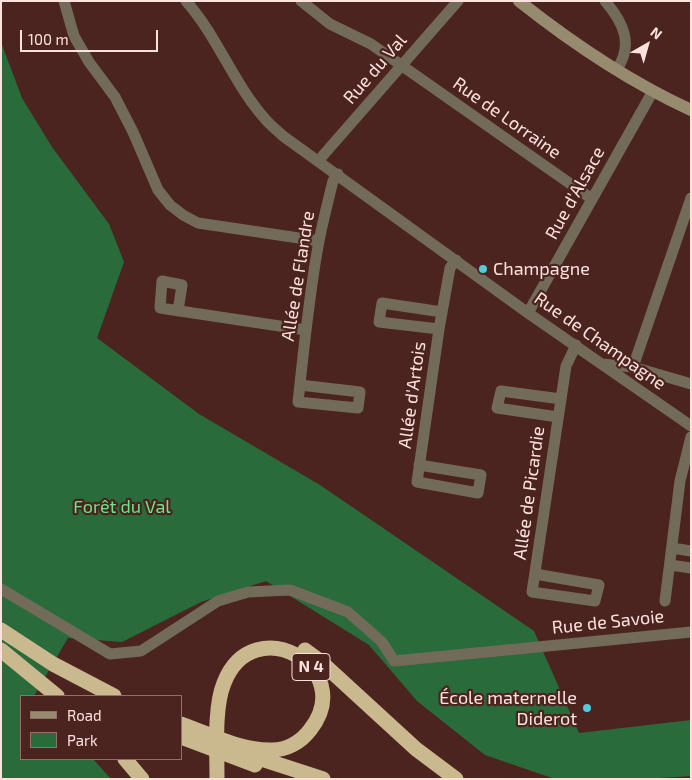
<!DOCTYPE html>
<meta charset="utf-8">
<style>
body{margin:0}
#map{position:relative;width:692px;height:780px;overflow:hidden;background:#4c241f;font-family:"Exo 2",sans-serif}
canvas{display:block}
.frame{position:absolute;inset:0;border:2px solid #fde2de;pointer-events:none}
.legend{position:absolute;left:20px;top:695px;width:162px;height:65px;box-sizing:border-box;background:#4c241f;border:1px solid #93706b;margin:0;padding:6px 9px;list-style:none;font-size:15px;color:#fde2de}
.legend li{display:flex;align-items:center;gap:10px;height:25px}
.legend b{width:25px;border:1px solid #93706b}
.north{position:absolute;left:622px;top:20px;width:50px;height:50px;-webkit-text-stroke:4px #4c241f;paint-order:stroke;rotate:38deg;font-size:14px;font-weight:700;line-height:20px;text-align:center;color:#fde2de}
.north::after{content:'';display:block;margin:auto;width:18px;height:22px;background:#fde2de;clip-path:polygon(50% 0,100% 100%,50% 72%,0 100%)}
.scale{position:absolute;left:20px;top:30px;width:138px;height:22px;box-sizing:border-box;border:2px solid #fde2de;border-top:0;padding-left:6px;font-size:15px;line-height:18px;white-space:nowrap;color:#fde2de;-webkit-text-stroke:4px #4c241f;paint-order:stroke}
</style>
<div id="map">
<canvas width="692" height="780"></canvas>
<div class="frame"></div>
<ul class="legend">
<li><b style="height:6px;background:#968b6f"></b>Road</li>
<li><b style="height:14px;background:#296b3a"></b>Park</li>
</ul>
<div class="north">N</div>
<div class="scale">100 m</div>
</div>
<script>
const g = document.querySelector('canvas').getContext('2d');
g.lineJoin = 'round';
function fill(path, color) { g.fillStyle = color; g.fill(path, 'evenodd'); }
function strokePath(path, color, width, dash) { g.strokeStyle = color; g.lineWidth = width; g.lineCap = dash ? 'butt' : 'round'; g.setLineDash(dash || []); g.stroke(path); }
function write(font, color, halo, rows, align = 'center') {
  g.font = font + ' "Exo 2",sans-serif'; g.lineWidth = 4.5; g.setLineDash([]); g.textBaseline = 'middle'; g.strokeStyle = halo; g.fillStyle = color; for (const [text, x, y, turn = 0] of rows) {
    g.save(); g.translate(x, y); g.rotate((+turn || 0) * Math.PI / 180); g.textAlign = isNaN(turn) ? turn : align; if (halo) g.strokeText(text, 0, 0); g.fillText(text, 0, 0); g.restore();
  }
}
fill(new Path2D(`
 M 1,42 L 22,98 L 52,147 L 109,224 L 124,262 L 97,338 L 199,414 L 320,485 L 534,631 L 579,733 L 691,720 L 691,776 L 645,779 L 555,779 L 485,755 L 417,701 L 369,645 L 266,581 L 201,602 L 122,642 L 68,638 L 34,696 L 21,696 L 21,759 L 93,759 L 111,779 L 1,779 Z`), '#296b3a');
strokePath(new Path2D(`
 M 64,1 L 74,36 L 89,62 L 115,97 L 133,132 L 158,190 L 170,205 L 183,215 L 198,223 L 319,241
 M 186,1 C 218,37 234,85 266,120 C 271,126 278,131 283,136 L 528,313 L 691,426
 M 301,1 L 330,24 L 371,44 L 592,199
 M 605,1 C 623,22 634,44 617,69
 M 319,160 L 458,1
 M 178,311 L 182,285 L 162,281 L 160,308 L 306,330
 M 442,312 L 382,303 L 379,322 L 439,329 L 450,268 L 456,260
 M 528,313 L 653,91
 M 602,364 L 633,367 L 691,384
 M 633,367 L 691,198
 M 300,385 L 360,392 L 358,408 L 298,402 C 304,348 309,294 319,241 C 323,221 328,201 333,181 L 338,174
 M 558,417 L 497,408 L 501,391 L 561,399
 M 419,465 L 481,475 L 478,493 L 417,482 L 439,329
 M 672,548 L 691,551
 M 670,565 L 691,568
 M 535,574 L 599,585 L 595,601 L 532,592 L 566,366 L 576,345
 M 1,589 L 110,654 L 141,651 L 218,601 L 248,592 L 290,590 L 348,612 L 382,642 L 394,661 L 691,632
 M 665,601 L 680,481 L 691,437`), '#726b5a', 11);
strokePath(new Path2D(`
 M 519,1 C 572,43 630,82 691,110`), '#968b6f', 12);
strokePath(new Path2D(`
 M 1,630 L 53,664 L 114,696
 M 1,650 L 57,696
 M 305,650 L 320,661 L 416,749 L 456,779
 M 181,724 C 210,734 240,751 272,750 C 287,750 301,742 310,730 C 359,668 253,608 224,683 C 214,707 217,750 217,777 L 217,779
 M 181,737 L 255,765
 M 246,754 L 323,779
 M 125,759 L 142,779`), '#cab98e', 15);
for (const [x, y, r, color] of [
 [483,269,5,"#54cadd"],
 [587,708,5,"#54cadd"]
]) { const dot = new Path2D(); dot.arc(x, y, r, 0, 2 * Math.PI); g.fillStyle = color; g.fill(dot); strokePath(dot, '#4c241f', 2); }
for (const [x, y, w] of [
 [311,667,38]
]) { const box = new Path2D(); box.roundRect(x - w / 2, y - 13.5, w, 27, 4); g.fillStyle = '#4c241f'; g.fill(box); strokePath(box, '#fde2de', 1); }
write('bold 16px', '#fde2de', null, [
 ["N 4",311,667]
]);
write('18px', '#fde2de', '#4c241f', [
 ["Rue du Val",375,69,-49],
 ["Rue de Lorraine",507,118,35],
 ["Rue d'Alsace",575,193,-61],
 ["Allée de Flandre",298,276,-81],
 ["Rue de Champagne",600,341,35],
 ["Allée d'Artois",412,395,-82],
 ["Allée de Picardie",529,493,-82],
 ["Rue de Savoie",608,622,-6]
]);
write('18px', '#fde2de', '#4c241f', [
 ["Champagne",493,269],
 ["École maternelle",577,698,"right"],
 ["Diderot",577,719,"right"]
], 'left');
write('18px', '#6ce589', '#4c241f', [
 ["Forêt du Val",122,507]
]);
</script>
